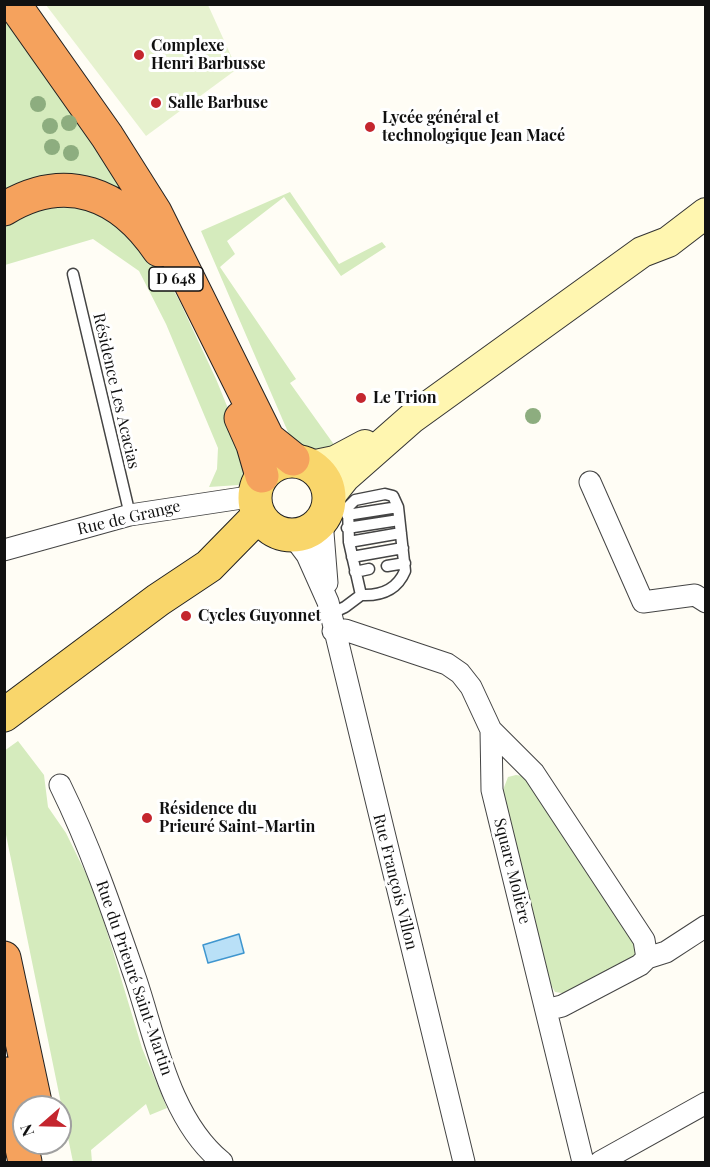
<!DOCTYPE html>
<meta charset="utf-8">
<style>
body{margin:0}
#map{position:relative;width:710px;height:1167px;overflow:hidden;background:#fffdf5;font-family:"Playfair Display",serif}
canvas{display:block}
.frame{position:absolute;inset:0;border:6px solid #111;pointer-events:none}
.north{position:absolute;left:12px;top:1095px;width:60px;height:60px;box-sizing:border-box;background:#fff;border:2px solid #a0a0a0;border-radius:50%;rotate:250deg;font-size:16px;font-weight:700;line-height:24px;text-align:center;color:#111}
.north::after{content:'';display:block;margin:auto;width:21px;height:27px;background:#c4262e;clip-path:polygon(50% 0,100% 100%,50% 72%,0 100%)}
</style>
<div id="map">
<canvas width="710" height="1167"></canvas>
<div class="frame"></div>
<div class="north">N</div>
</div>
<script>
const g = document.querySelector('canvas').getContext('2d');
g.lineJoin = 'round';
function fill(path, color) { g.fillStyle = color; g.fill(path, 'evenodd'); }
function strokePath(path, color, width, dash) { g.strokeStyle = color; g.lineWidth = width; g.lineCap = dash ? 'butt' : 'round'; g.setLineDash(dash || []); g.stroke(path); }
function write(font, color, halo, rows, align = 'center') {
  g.font = font + ' "Playfair Display",serif'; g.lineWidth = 6; g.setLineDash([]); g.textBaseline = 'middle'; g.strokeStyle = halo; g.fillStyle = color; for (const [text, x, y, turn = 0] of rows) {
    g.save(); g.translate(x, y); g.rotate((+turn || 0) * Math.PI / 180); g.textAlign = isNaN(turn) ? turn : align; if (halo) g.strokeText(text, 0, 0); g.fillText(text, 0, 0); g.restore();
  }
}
fill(new Path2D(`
 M 4,9 L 126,191 L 5,198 Z
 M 290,192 L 339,264 L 382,242 L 386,247 L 341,276 L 284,197 L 227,241 L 235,254 L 220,267 L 296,379 L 290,383 L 335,446 L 317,453 L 291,439 L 201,231 Z
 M 87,201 L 148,245 L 179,300 L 216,379 L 249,460 L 245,478 L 239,485 L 209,487 L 217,469 L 218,448 L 166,324 L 139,271 L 93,239 L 5,265 L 5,219 L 18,208 Z
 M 18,741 L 44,775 L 48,807 L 66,833 L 95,892 L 142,1048 L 167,1108 L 150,1115 L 146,1104 L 91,1150 L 92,1162 L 73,1162 L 5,830 L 4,751 Z
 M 516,775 L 523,776 L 636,946 L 635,955 L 631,960 L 569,994 L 555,992 L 551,985 L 503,790 L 508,777 Z`), '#d5ebbd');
fill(new Path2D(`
 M 46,5 L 208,5 L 237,69 L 146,136 Z`), '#e6f2cf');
const water = new Path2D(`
 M 239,934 L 244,953 L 208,963 L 203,945 Z`);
fill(water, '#b9e0f7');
strokePath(water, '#3f96cf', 1.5);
const lane = new Path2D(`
 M 73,274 L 130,515
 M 385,494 L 393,496 L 398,507 L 405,571 C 397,590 380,596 361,595 L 349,542 L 348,507 L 355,500 Z
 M 347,515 L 398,507
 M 347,528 L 399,520
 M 349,542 L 401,533
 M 352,557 L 403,548
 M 387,566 L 405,563
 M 355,572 L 369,569
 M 330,614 L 345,607 L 361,595`);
const street = new Path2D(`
 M 590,482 L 643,602 L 695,595 L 706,602
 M 322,520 L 327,583
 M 292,535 L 307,555 L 328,602 L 464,1162
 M 4,550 L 130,515 L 255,496
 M 333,631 L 345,630 L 447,664 L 460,673 L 471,687 L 491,730 L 492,790 L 583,1162
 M 491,730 L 534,773 L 644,940 L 647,958 L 640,965 L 562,1006 L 546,1010
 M 60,785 C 91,848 113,913 136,980 C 156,1040 170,1120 222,1162
 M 647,958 L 666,952 L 706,926
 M 600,1162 L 706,1103`);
const secondary = new Path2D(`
 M 311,466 L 335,461 L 365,445
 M 329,497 L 345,477 L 412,418 L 642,252 L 668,242 L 706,213`);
const primary = new Path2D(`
 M255 498a37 37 0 1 1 74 0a37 37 0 1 1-74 0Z
 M 4,715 L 158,600 L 209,566 L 259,515`);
const highway = new Path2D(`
 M 14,4 L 107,136 L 155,212 L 268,439 L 293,459
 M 4,209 C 66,171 121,194 159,250
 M 241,418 L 253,445 L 262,476
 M 4,958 L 36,1107
 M 6,1074 L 25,1162`);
strokePath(lane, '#444', 13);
strokePath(street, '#444', 23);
strokePath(secondary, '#333', 32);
strokePath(primary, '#222', 35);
strokePath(highway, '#222', 35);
strokePath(lane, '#fff', 10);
strokePath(street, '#fff', 21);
strokePath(secondary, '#fff6b0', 30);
strokePath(primary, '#f9d66b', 33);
strokePath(highway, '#f5a25d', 33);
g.fillStyle = '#8dad7f';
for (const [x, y] of [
 [38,104],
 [69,123],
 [50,126],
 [52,147],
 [71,153],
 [533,416]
]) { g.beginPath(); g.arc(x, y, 8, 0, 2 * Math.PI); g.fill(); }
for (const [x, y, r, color] of [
 [139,55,6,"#c4262e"],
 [156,103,6,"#c4262e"],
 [370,127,6,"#c4262e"],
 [361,398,6,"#c4262e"],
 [186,616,6,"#c4262e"],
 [147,818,6,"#c4262e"]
]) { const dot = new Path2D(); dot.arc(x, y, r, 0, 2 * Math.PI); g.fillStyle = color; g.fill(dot); strokePath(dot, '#fff', 2); }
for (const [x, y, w] of [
 [176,279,54]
]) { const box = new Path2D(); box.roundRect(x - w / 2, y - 12, w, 24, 4.5); g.fillStyle = '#fff'; g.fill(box); strokePath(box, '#111', 1.5); }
write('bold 15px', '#111', null, [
 ["D 648",176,279]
]);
write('bold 16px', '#111', '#fff', [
 ["Complexe",151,46],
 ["Henri Barbusse",151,64],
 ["Salle Barbuse",168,103],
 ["Lycée général et",382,118],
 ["technologique Jean Macé",382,136],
 ["Le Trion",373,398],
 ["Cycles Guyonnet",198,616],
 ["Résidence du",159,809],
 ["Prieuré Saint-Martin",159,827]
], 'left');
write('16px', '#111', '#fff', [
 ["Résidence Les Acacias",116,391,77],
 ["Rue de Grange",129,518,-13],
 ["Square Molière",512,871,76],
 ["Rue François Villon",395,882,76],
 ["Rue du Prieuré Saint-Martin",134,978,71]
]);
</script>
